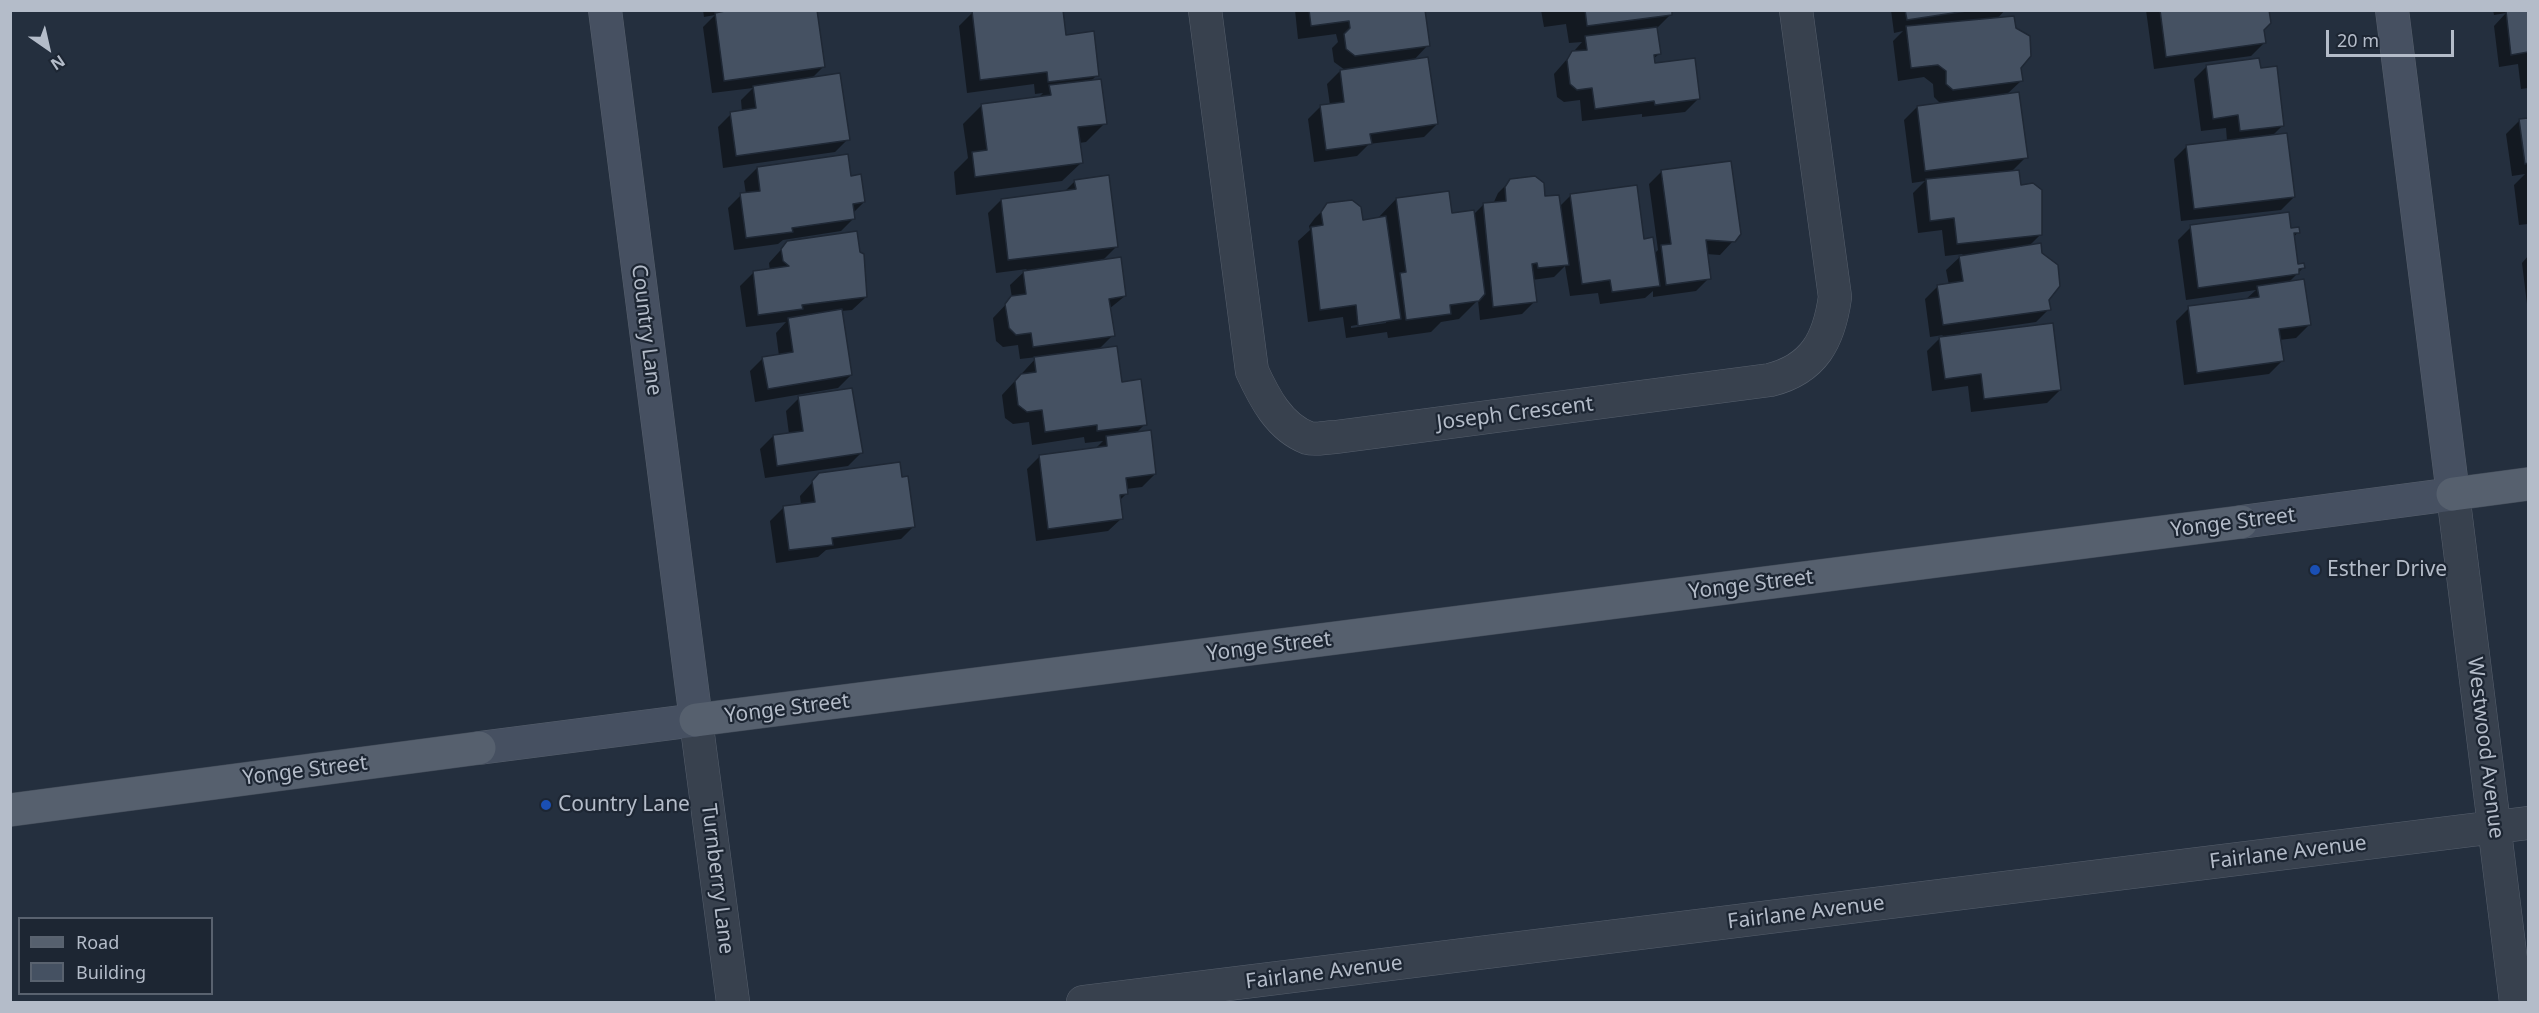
<!DOCTYPE html>
<style>
body{margin:0}
#map{position:relative;width:2539px;height:1013px;overflow:hidden;background:#242f3e;font-family:"Noto Sans",sans-serif}
canvas{display:block}
.frame{position:absolute;inset:0;border:12px solid #b4bcc9;pointer-events:none}
.legend{position:absolute;left:18px;top:917px;width:195px;height:78px;box-sizing:border-box;background:#1d2633;border:2px solid #59626f;margin:0;padding:8px 10px;list-style:none;font-size:18px;color:#b4bcc9}
.legend li{display:flex;align-items:center;gap:12px;height:30px}
.legend b{width:30px;border:2px solid #59626f}
.north{position:absolute;left:18px;top:18px;width:60px;height:60px;-webkit-text-stroke:4px #1d2633;paint-order:stroke;rotate:146deg;font-size:16px;font-weight:700;line-height:24px;text-align:center;color:#b4bcc9}
.north::after{content:'';display:block;margin:auto;width:21px;height:27px;background:#b4bcc9;clip-path:polygon(50% 0,100% 100%,50% 72%,0 100%)}
.scale{position:absolute;left:2326px;top:30px;width:128px;height:27px;box-sizing:border-box;border:3px solid #b4bcc9;border-top:0;padding-left:8px;font-size:18px;line-height:21px;white-space:nowrap;color:#b4bcc9;-webkit-text-stroke:4px #1d2633;paint-order:stroke}
</style>
<div id="map">
<canvas width="2539" height="1013"></canvas>
<div class="frame"></div>
<ul class="legend">
<li><b style="height:8px;background:#56606e"></b>Road</li>
<li><b style="height:16px;background:#455162"></b>Building</li>
</ul>
<div class="north">N</div>
<div class="scale">20 m</div>
</div>
<script>
const g = document.querySelector('canvas').getContext('2d');
g.lineJoin = 'round';
function fill(path, color) { g.fillStyle = color; g.fill(path, 'evenodd'); }
function strokePath(path, color, width, dash) { g.strokeStyle = color; g.lineWidth = width; g.lineCap = dash ? 'butt' : 'round'; g.setLineDash(dash || []); g.stroke(path); }
function write(font, color, halo, rows, align = 'center') {
  g.font = font + ' "Noto Sans",sans-serif'; g.lineWidth = 4.5; g.setLineDash([]); g.textBaseline = 'middle'; g.strokeStyle = halo; g.fillStyle = color; for (const [text, x, y, turn = 0] of rows) {
    g.save(); g.translate(x, y); g.rotate((+turn || 0) * Math.PI / 180); g.textAlign = isNaN(turn) ? turn : align; if (halo) g.strokeText(text, 0, 0); g.fillText(text, 0, 0); g.restore();
  }
}
fill(new Path2D(`
 M 703,10 L 816,10 L 823,67 L 811,79 L 848,139 L 835,152 L 723,168 L 718,127 L 731,114 L 742,112 L 741,100 L 753,88 L 712,93 L 703,27 L 715,15 L 704,17 Z
 M 975,10 L 1061,10 L 1064,36 L 1097,75 L 1091,81 L 1105,123 L 1086,142 L 1079,143 L 1081,163 L 1062,181 L 956,195 L 954,172 L 968,158 L 963,124 L 982,105 L 1038,98 L 1043,93 L 1035,94 L 1034,84 L 967,93 L 959,26 Z
 M 1295,10 L 1424,10 L 1428,45 L 1413,61 L 1437,124 L 1424,137 L 1369,144 L 1357,156 L 1314,162 L 1308,119 L 1321,106 L 1330,105 L 1327,84 L 1340,71 L 1345,70 L 1334,62 L 1332,48 L 1338,42 L 1336,34 L 1298,39 Z
 M 1541,10 L 1670,10 L 1671,14 L 1656,29 L 1659,54 L 1653,59 L 1654,64 L 1698,99 L 1685,112 L 1642,117 L 1642,114 L 1582,121 L 1580,100 L 1564,102 L 1557,97 L 1554,74 L 1582,42 L 1569,43 L 1566,24 L 1544,27 Z
 M 1891,10 L 2005,10 L 1997,19 L 2020,67 L 2021,81 L 2006,95 L 2026,157 L 2011,172 L 2041,234 L 2028,247 L 2049,309 L 2036,322 L 1961,333 L 1961,336 L 2060,390 L 2047,403 L 1971,412 L 1968,386 L 1932,391 L 1927,351 L 1943,335 L 1930,337 L 1925,299 L 1938,286 L 1949,285 L 1946,270 L 1963,254 L 1945,256 L 1942,230 L 1918,233 L 1913,193 L 1925,181 L 1912,183 L 1904,120 L 1917,107 L 1941,104 L 1934,97 L 1933,84 L 1924,77 L 1898,81 L 1893,41 L 1903,31 L 1894,33 Z
 M 2146,10 L 2268,10 L 2263,29 L 2264,43 L 2251,56 L 2154,69 Z
 M 2493,10 L 2528,10 L 2528,88 L 2521,89 L 2518,64 L 2499,67 L 2494,26 L 2506,13 L 2494,15 Z
 M 2207,66 L 2259,70 L 2283,125 L 2272,136 L 2294,197 L 2281,210 L 2181,221 L 2174,159 L 2187,146 L 2227,141 L 2226,128 L 2201,131 L 2194,79 Z
 M 2528,120 L 2528,224 L 2519,225 L 2514,185 L 2525,174 L 2512,176 L 2506,134 L 2519,121 Z
 M 757,168 L 850,178 L 864,202 L 853,213 L 854,218 L 841,231 L 783,240 L 778,244 L 734,250 L 728,208 L 741,195 L 746,194 L 744,181 Z
 M 1662,171 L 1733,241 L 1720,255 L 1706,254 L 1709,278 L 1696,291 L 1653,297 L 1653,291 L 1645,298 L 1600,304 L 1598,293 L 1570,296 L 1565,266 L 1554,277 L 1532,280 L 1535,301 L 1522,314 L 1480,320 L 1478,300 L 1459,319 L 1441,322 L 1431,332 L 1388,338 L 1387,332 L 1346,338 L 1343,317 L 1308,322 L 1298,241 L 1310,230 L 1309,226 L 1315,218 L 1328,205 L 1361,222 L 1378,218 L 1396,199 L 1450,215 L 1473,215 L 1483,205 L 1493,204 L 1498,193 L 1511,180 L 1559,207 L 1570,196 L 1643,240 L 1654,254 L 1658,250 L 1649,184 ZM 1386,320 L 1386,323 L 1351,328 L 1351,326 Z
 M 1075,181 L 1117,246 L 1102,261 L 1125,296 L 1109,309 L 1113,335 L 1098,350 L 1145,424 L 1136,433 L 1155,474 L 1142,487 L 1126,489 L 1126,494 L 1119,501 L 1122,518 L 1108,531 L 1036,541 L 1027,469 L 1040,456 L 1095,449 L 1103,441 L 1085,443 L 1084,437 L 1032,445 L 1029,422 L 1013,424 L 1005,418 L 1002,395 L 1037,357 L 1020,359 L 1018,345 L 1003,347 L 996,341 L 993,318 L 1012,298 L 1010,285 L 1027,269 L 996,273 L 988,213 L 1001,200 L 1064,192 Z
 M 2191,227 L 2290,229 L 2298,232 L 2293,238 L 2297,266 L 2303,268 L 2287,284 L 2309,325 L 2296,338 L 2279,340 L 2282,361 L 2269,374 L 2184,385 L 2176,321 L 2189,308 L 2245,300 L 2256,290 L 2186,300 L 2178,240 Z
 M 788,242 L 866,297 L 852,310 L 841,311 L 851,375 L 838,388 L 755,402 L 750,371 L 763,358 L 779,356 L 776,333 L 786,322 L 746,327 L 740,286 L 753,273 L 770,271 L 769,263 Z
 M 2528,256 L 2528,304 L 2527,304 L 2522,263 Z
 M 799,398 L 861,453 L 848,466 L 765,478 L 760,449 L 773,436 L 789,434 L 786,411 Z
 M 819,475 L 914,526 L 901,539 L 826,550 L 818,557 L 776,563 L 770,521 L 783,508 L 801,505 L 800,496 Z`), '#0007');
const building = new Path2D(`
 M 730,10 L 817,10 L 825,67 L 724,81 L 715,13 Z
 M 1063,10 L 1066,35 L 1094,31 L 1099,76 L 1048,82 L 1047,72 L 980,80 L 972,11 Z
 M 1309,10 L 1425,10 L 1430,46 L 1355,56 L 1346,49 L 1344,34 L 1350,28 L 1349,21 L 1311,26 Z
 M 1585,10 L 1672,10 L 1672,15 L 1587,26 Z
 M 1905,10 L 1973,10 L 1907,20 Z
 M 2160,10 L 2269,10 L 2271,23 L 2264,30 L 2266,43 L 2166,57 Z
 M 2528,10 L 2528,52 L 2511,55 L 2506,11 Z
 M 2014,16 L 2016,28 L 2030,36 L 2031,56 L 2021,68 L 2023,81 L 1953,90 L 1946,84 L 1946,71 L 1938,65 L 1911,68 L 1906,26 Z
 M 1657,27 L 1661,54 L 1654,55 L 1655,63 L 1695,58 L 1700,99 L 1655,105 L 1654,101 L 1595,109 L 1592,88 L 1577,90 L 1570,84 L 1567,60 L 1572,51 L 1587,50 L 1585,36 Z
 M 1428,57 L 1438,124 L 1370,134 L 1372,144 L 1326,150 L 1320,105 L 1344,102 L 1340,70 Z
 M 2259,58 L 2261,68 L 2277,66 L 2284,126 L 2240,131 L 2238,115 L 2213,119 L 2206,65 Z
 M 840,73 L 850,140 L 736,156 L 730,112 L 756,108 L 753,86 Z
 M 1101,79 L 1107,124 L 1078,127 L 1083,163 L 975,177 L 972,152 L 987,150 L 981,104 L 1051,95 L 1049,85 Z
 M 2019,92 L 2028,158 L 1925,171 L 1917,106 Z
 M 2528,118 L 2528,163 L 2525,164 L 2519,119 Z
 M 2287,133 L 2295,197 L 2194,209 L 2186,145 Z
 M 848,154 L 851,176 L 861,174 L 865,202 L 853,204 L 855,219 L 792,228 L 793,232 L 746,238 L 740,193 L 760,191 L 757,167 Z
 M 1731,161 L 1741,234 L 1735,242 L 1706,240 L 1711,279 L 1666,285 L 1661,245 L 1671,244 L 1661,170 Z
 M 2019,170 L 2021,185 L 2033,183 L 2042,190 L 2042,235 L 1957,244 L 1954,218 L 1930,221 L 1926,179 Z
 M 1109,175 L 1118,247 L 1008,260 L 1001,199 L 1076,189 L 1074,180 Z
 M 1535,176 L 1544,183 L 1545,196 L 1559,195 L 1569,265 L 1538,268 L 1537,263 L 1532,264 L 1537,302 L 1493,307 L 1483,203 L 1506,201 L 1505,187 L 1510,179 Z
 M 1637,185 L 1644,239 L 1653,237 L 1660,286 L 1612,292 L 1610,280 L 1582,284 L 1570,194 Z
 M 1449,191 L 1452,213 L 1474,210 L 1485,294 L 1479,301 L 1450,305 L 1451,314 L 1406,320 L 1400,273 L 1406,272 L 1396,198 Z
 M 1352,200 L 1361,207 L 1363,220 L 1386,216 L 1401,319 L 1358,326 L 1356,305 L 1320,310 L 1311,227 L 1323,225 L 1321,212 L 1327,203 Z
 M 2289,212 L 2291,228 L 2299,227 L 2300,233 L 2294,233 L 2298,264 L 2304,263 L 2305,268 L 2299,269 L 2299,274 L 2198,288 L 2190,225 Z
 M 857,231 L 860,252 L 864,254 L 867,297 L 802,305 L 803,309 L 758,315 L 753,271 L 789,266 L 783,261 L 781,249 L 787,241 Z
 M 2041,243 L 2042,253 L 2058,265 L 2060,286 L 2049,300 L 2051,310 L 1943,325 L 1937,285 L 1963,281 L 1959,256 Z
 M 1121,257 L 1126,296 L 1109,299 L 1115,336 L 1033,347 L 1031,333 L 1016,335 L 1009,328 L 1005,304 L 1011,296 L 1026,294 L 1023,271 Z
 M 2304,279 L 2311,325 L 2279,329 L 2284,361 L 2197,373 L 2188,306 L 2259,297 L 2257,286 Z
 M 842,309 L 852,375 L 768,389 L 762,357 L 793,352 L 788,318 Z
 M 2053,323 L 2061,390 L 1984,399 L 1981,374 L 1945,379 L 1939,337 Z
 M 1117,346 L 1122,382 L 1141,379 L 1147,425 L 1097,431 L 1097,425 L 1045,432 L 1042,410 L 1027,412 L 1018,405 L 1015,381 L 1021,374 L 1036,372 L 1034,357 Z
 M 852,388 L 863,453 L 777,466 L 773,435 L 803,431 L 798,396 Z
 M 1151,430 L 1156,474 L 1126,478 L 1128,494 L 1120,495 L 1123,519 L 1048,529 L 1039,455 L 1107,446 L 1106,436 Z
 M 900,462 L 902,477 L 908,476 L 915,527 L 832,538 L 833,545 L 789,550 L 783,506 L 815,502 L 812,481 L 819,473 Z`);
fill(building, '#455162');
strokePath(building, '#1f2835', 1.5);
const street = new Path2D(`
 M 1205,10 L 1252,371 C 1264,397 1279,427 1308,438 C 1315,440 1328,437 1336,437 L 1770,380 C 1814,369 1829,340 1835,297 L 1796,10
 M 2453,494 L 2516,1002
 M 696,720 L 733,1002
 M 1083,1002 L 2528,823`);
const secondary = new Path2D(`
 M 2241,522 L 2453,494 L 2392,10
 M 479,748 L 696,720 L 605,10`);
const primary = new Path2D(`
 M 2453,494 L 2528,484
 M 696,720 L 2241,522
 M 10,810 L 479,748`);
strokePath(street, '#565f6c', 34);
strokePath(secondary, '#565f6c', 34);
strokePath(primary, '#414a57', 34);
strokePath(street, '#38414e', 33);
strokePath(secondary, '#465061', 33);
strokePath(primary, '#56606e', 33);
for (const [x, y, r, color] of [
 [2315,570,6,"#1a4fb4"],
 [546,805,6,"#1a4fb4"]
]) { const dot = new Path2D(); dot.arc(x, y, r, 0, 2 * Math.PI); g.fillStyle = color; g.fill(dot); strokePath(dot, '#1d2633', 2); }
write('21px', '#b4bcc9', '#1d2633', [
 ["Country Lane",646,330,83],
 ["Joseph Crescent",1515,414,-7],
 ["Yonge Street",2233,523,-7],
 ["Yonge Street",1751,585,-7],
 ["Yonge Street",1269,647,-7],
 ["Yonge Street",787,709,-7],
 ["Westwood Avenue",2485,748,83],
 ["Yonge Street",305,771,-7],
 ["Fairlane Avenue",2288,853,-7],
 ["Turnberry Lane",717,879,83],
 ["Fairlane Avenue",1806,913,-7],
 ["Fairlane Avenue",1324,973,-7]
]);
write('21px', '#b4bcc9', '#1d2633', [
 ["Esther Drive",2327,570],
 ["Country Lane",558,805]
], 'left');
</script>
